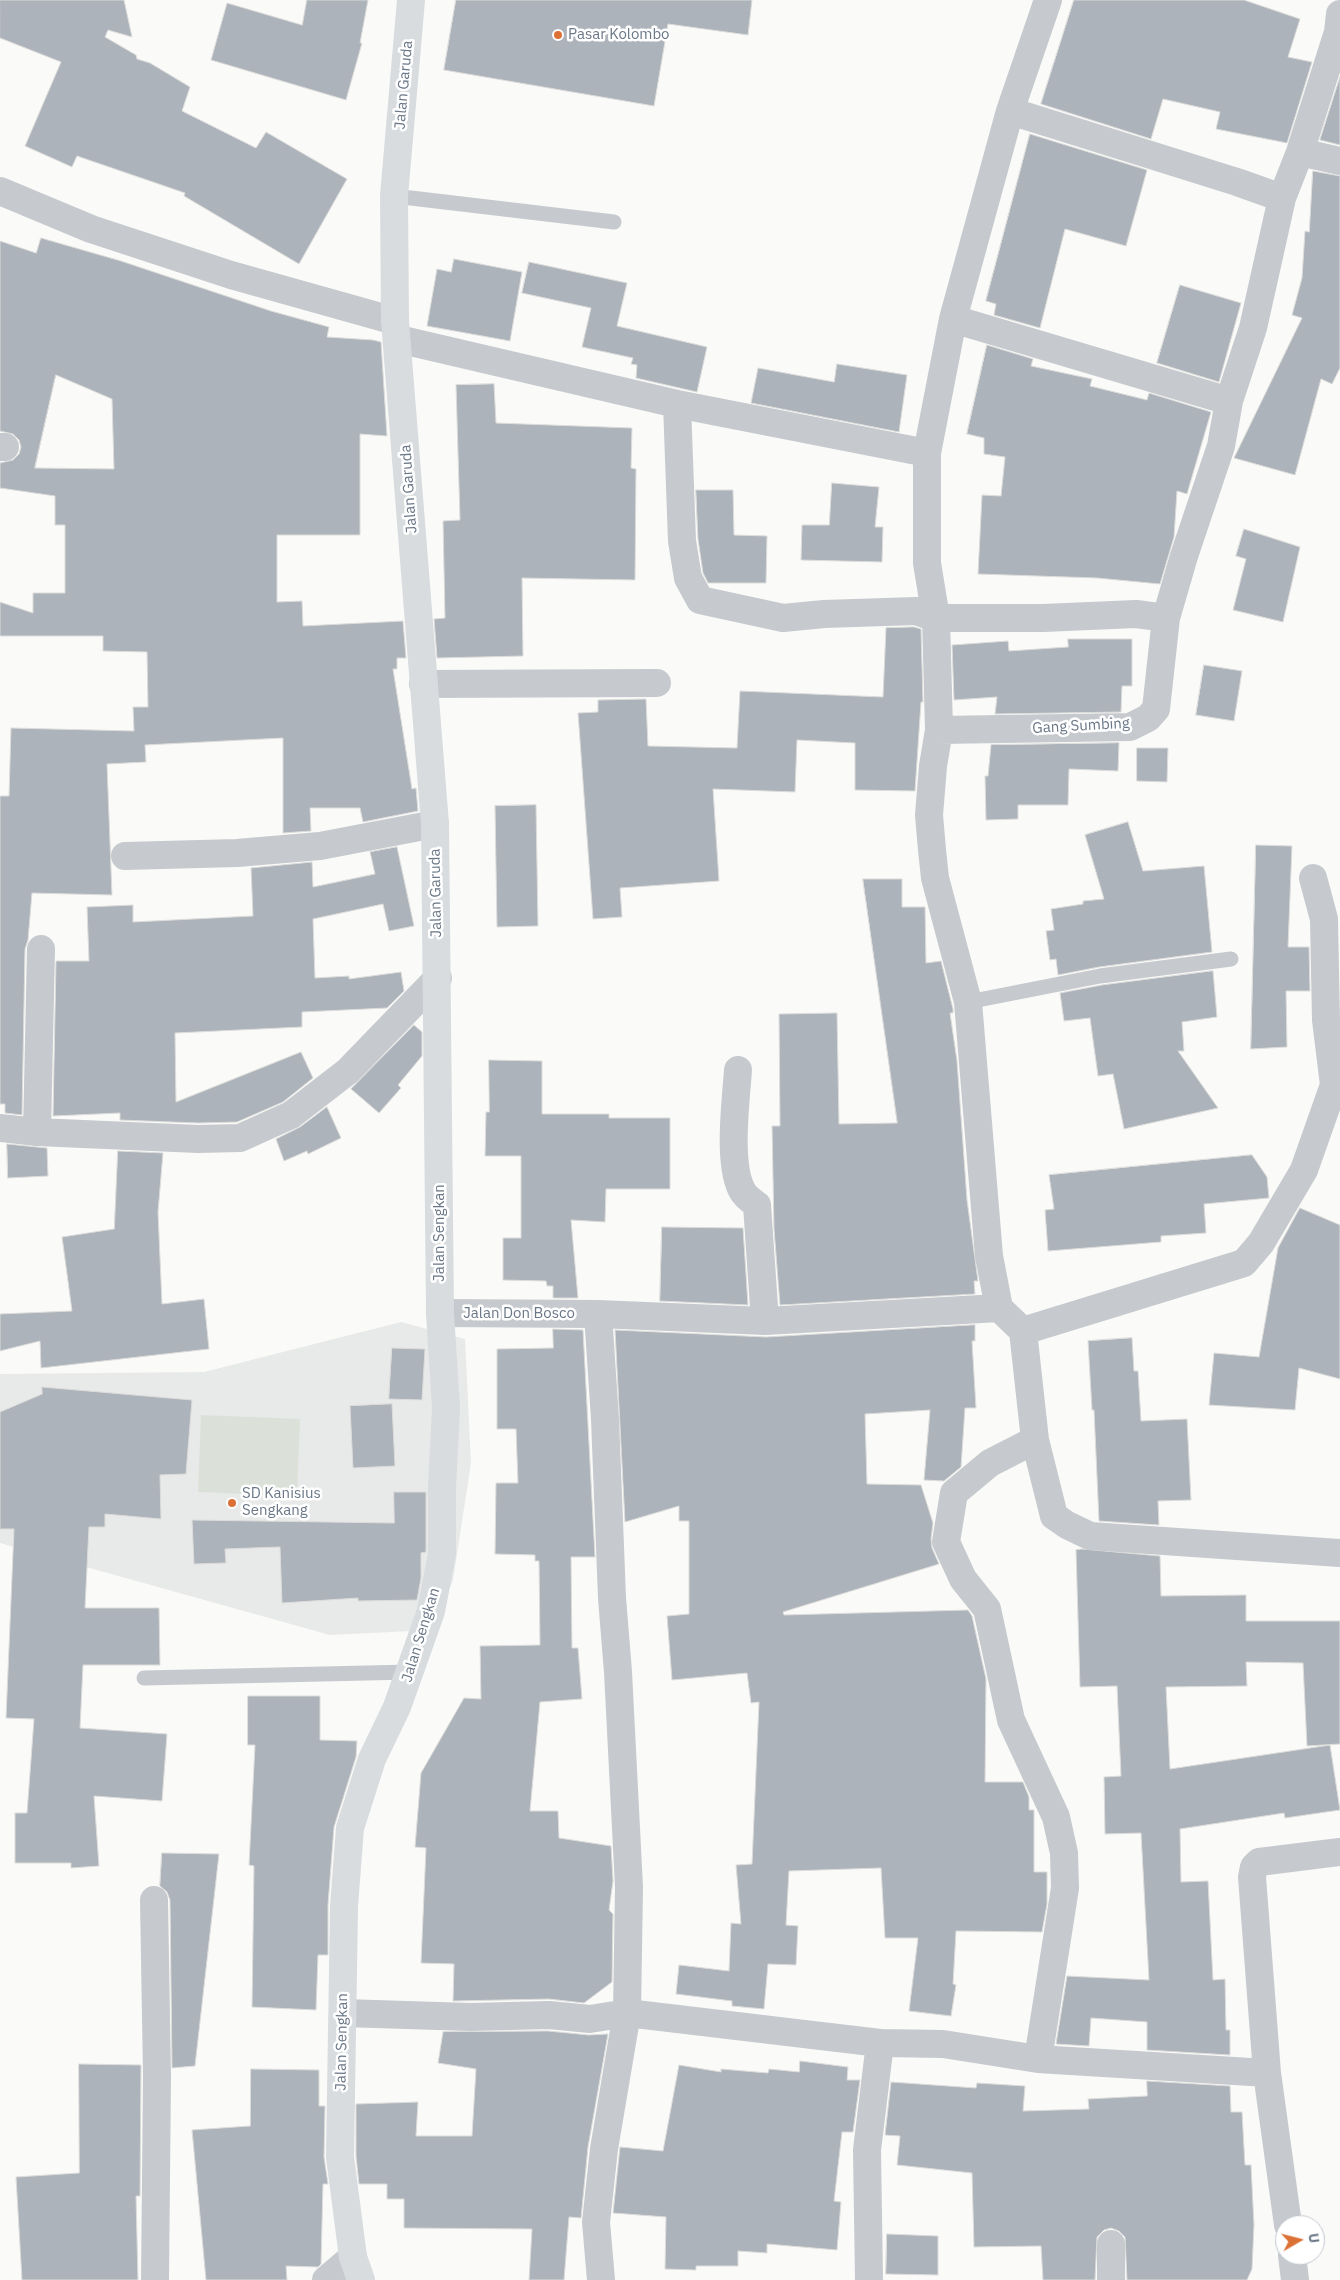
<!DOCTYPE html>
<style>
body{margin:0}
#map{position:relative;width:1340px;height:2280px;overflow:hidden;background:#fafaf8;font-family:"IBM Plex Sans",sans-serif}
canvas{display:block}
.north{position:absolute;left:1275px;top:2215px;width:50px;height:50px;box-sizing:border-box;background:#fff;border:1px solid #c3c9cf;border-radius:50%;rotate:82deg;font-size:14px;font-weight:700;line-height:20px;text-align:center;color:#6a7787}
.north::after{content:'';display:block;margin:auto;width:18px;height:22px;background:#dc7136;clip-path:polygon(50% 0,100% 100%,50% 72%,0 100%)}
</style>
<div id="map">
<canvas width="1340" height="2280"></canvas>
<div class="north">U</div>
</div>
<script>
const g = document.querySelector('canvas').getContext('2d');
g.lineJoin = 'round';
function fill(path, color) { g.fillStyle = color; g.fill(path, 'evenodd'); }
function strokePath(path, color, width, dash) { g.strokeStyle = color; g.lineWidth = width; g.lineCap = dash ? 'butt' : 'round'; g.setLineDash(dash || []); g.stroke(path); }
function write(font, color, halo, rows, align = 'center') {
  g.font = font + ' "IBM Plex Sans",sans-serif'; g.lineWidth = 5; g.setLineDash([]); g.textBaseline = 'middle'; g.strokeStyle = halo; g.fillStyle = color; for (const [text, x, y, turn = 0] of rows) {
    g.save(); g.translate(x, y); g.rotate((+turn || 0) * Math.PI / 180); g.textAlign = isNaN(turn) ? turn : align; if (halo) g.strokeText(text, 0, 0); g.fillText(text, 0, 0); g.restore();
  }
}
fill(new Path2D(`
 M 401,1322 L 465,1339 L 471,1463 L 453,1580 L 432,1630 L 330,1635 L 0,1543 L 0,1374 L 204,1372 Z`), '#e8e9e9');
fill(new Path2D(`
 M 201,1415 L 300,1419 L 297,1496 L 198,1492 Z`), '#dbe1d9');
const building = new Path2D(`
 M 0,0 L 124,0 L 132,37 L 108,30 L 105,37 L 136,55 L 137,59 L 150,63 L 190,87 L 182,111 L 256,148 L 266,132 L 347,179 L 299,264 L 184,196 L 185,193 L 77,156 L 72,167 L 25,146 L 61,62 L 0,38 Z
 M 307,0 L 368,0 L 360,43 L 362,43 L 346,100 L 211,60 L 227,3 L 302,25 Z
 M 456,0 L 752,0 L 748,35 L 668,24 L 654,106 L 444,70 Z
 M 1074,0 L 1244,0 L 1300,19 L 1288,57 L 1312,62 L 1287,143 L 1216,129 L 1220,112 L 1163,99 L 1151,139 L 1041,104 Z
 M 1340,77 L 1340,145 L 1320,140 Z
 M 1030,134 L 1147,170 L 1126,246 L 1065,229 L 1040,328 L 994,315 L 996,304 L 986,301 Z
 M 1313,171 L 1340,176 L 1340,368 L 1332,384 L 1321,379 L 1295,475 L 1234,458 L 1302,318 L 1292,315 L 1302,278 L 1305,231 L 1309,232 Z
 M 41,238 L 121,261 L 271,311 L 329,327 L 327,337 L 373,340 L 381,342 L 387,436 L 360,434 L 360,535 L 277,535 L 277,602 L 302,601 L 303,626 L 403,621 L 406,658 L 397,658 L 397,669 L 393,669 L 412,789 L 416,788 L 418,811 L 363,822 L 360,808 L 310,808 L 311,831 L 283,833 L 283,738 L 145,745 L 146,762 L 107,764 L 112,895 L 32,893 L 28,940 L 25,949 L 22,1115 L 5,1113 L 5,1104 L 0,1104 L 0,796 L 9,796 L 11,728 L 134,731 L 133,707 L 148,707 L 147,652 L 103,651 L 103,636 L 0,636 L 0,602 L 33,613 L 33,593 L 65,593 L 65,525 L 55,525 L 55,496 L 0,488 L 0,463 L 13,460 L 19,454 L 21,447 L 19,440 L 13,434 L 0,431 L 0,241 L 36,253 ZM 56,375 L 112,399 L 114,469 L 35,468 Z
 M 454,259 L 522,272 L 510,341 L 427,326 L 437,269 L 451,272 Z
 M 529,262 L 627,283 L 617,326 L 707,347 L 697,392 L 636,378 L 637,365 L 631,364 L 633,358 L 582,347 L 591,308 L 522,293 Z
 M 1180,285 L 1241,303 L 1219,382 L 1157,363 Z
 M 987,345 L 1033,359 L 1031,366 L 1092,379 L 1090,386 L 1147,400 L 1149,393 L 1211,412 L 1187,494 L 1177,491 L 1174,537 L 1160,584 L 1097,578 L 978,574 L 982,495 L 1001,496 L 1005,457 L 984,454 L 984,438 L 967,434 Z
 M 837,364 L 907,375 L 899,432 L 751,403 L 758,368 L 834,382 Z
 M 494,384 L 496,423 L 632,428 L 631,468 L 636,469 L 635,580 L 522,578 L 523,656 L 437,658 L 434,619 L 445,618 L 443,521 L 460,520 L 456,385 Z
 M 832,483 L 879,487 L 875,527 L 883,527 L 882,562 L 801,560 L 802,525 L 829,525 Z
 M 696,490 L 733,490 L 734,535 L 767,536 L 766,583 L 708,583 L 703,573 L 698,539 Z
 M 1244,529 L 1300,547 L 1283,622 L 1233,610 L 1246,559 L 1236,556 Z
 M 914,627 L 921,629 L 923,702 L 921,702 L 915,791 L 855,790 L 855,743 L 797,740 L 795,792 L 713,789 L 719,881 L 620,888 L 622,917 L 593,919 L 578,713 L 598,712 L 598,700 L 646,699 L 648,746 L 737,748 L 740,691 L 883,697 L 886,628 Z
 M 1068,639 L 1132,639 L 1132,686 L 1122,686 L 1121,712 L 995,714 L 997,697 L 954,700 L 952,645 L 1008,641 L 1009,651 L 1068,647 Z
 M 1204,665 L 1242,671 L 1234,721 L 1196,715 Z
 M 1119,743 L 1118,771 L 1069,769 L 1068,805 L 1018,805 L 1018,819 L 986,820 L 985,776 L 988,776 L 991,745 Z
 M 1137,748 L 1168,748 L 1167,782 L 1137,781 Z
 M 536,805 L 538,926 L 497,927 L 495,806 Z
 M 1128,822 L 1143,871 L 1204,866 L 1212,952 L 1099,967 L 1058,975 L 1056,959 L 1050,960 L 1046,931 L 1054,930 L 1051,909 L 1083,904 L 1083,901 L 1104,899 L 1085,835 Z
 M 1256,845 L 1292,846 L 1288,947 L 1309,947 L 1310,991 L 1286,991 L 1287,1047 L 1251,1049 Z
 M 397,847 L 414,926 L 389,931 L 383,904 L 313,919 L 315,978 L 349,976 L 349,979 L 401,972 L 404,991 L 387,1008 L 302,1012 L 302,1027 L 175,1033 L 176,1102 L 301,1052 L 313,1078 L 283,1102 L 237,1122 L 198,1123 L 120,1120 L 120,1113 L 53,1116 L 56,961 L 89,961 L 87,907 L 133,905 L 133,922 L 253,916 L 251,868 L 312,862 L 313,887 L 375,874 L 370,852 Z
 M 863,879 L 902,879 L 902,907 L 925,907 L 926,963 L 941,961 L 953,1009 L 953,1013 L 950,1013 L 957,1061 L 967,1200 L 978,1281 L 974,1281 L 975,1294 L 780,1305 L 774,1229 L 772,1126 L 780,1126 L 779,1014 L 837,1013 L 839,1124 L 897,1123 Z
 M 1213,971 L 1217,1017 L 1182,1022 L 1184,1051 L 1178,1051 L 1218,1108 L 1124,1129 L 1113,1074 L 1098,1076 L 1090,1018 L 1064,1021 L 1060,993 L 1102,985 Z
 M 414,1025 L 422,1032 L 422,1056 L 398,1085 L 401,1088 L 379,1113 L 351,1089 Z
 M 489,1060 L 542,1061 L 542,1114 L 609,1114 L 609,1118 L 670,1118 L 670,1189 L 606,1189 L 605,1222 L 571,1220 L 578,1298 L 553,1298 L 553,1286 L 547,1286 L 546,1281 L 503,1280 L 503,1238 L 521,1238 L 521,1156 L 485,1156 L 486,1112 L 489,1112 Z
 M 327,1107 L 341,1138 L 308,1154 L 307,1151 L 284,1161 L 276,1139 L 300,1127 Z
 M 7,1144 L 47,1148 L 48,1176 L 8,1178 Z
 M 118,1151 L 163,1153 L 158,1212 L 162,1304 L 204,1299 L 209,1349 L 41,1368 L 40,1341 L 0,1351 L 0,1314 L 72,1311 L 62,1237 L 114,1229 Z
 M 1252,1155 L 1267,1177 L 1269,1198 L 1204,1204 L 1206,1233 L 1161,1236 L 1161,1242 L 1048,1251 L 1045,1210 L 1054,1209 L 1049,1175 Z
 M 1300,1208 L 1340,1225 L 1340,1379 L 1299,1368 L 1295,1410 L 1209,1405 L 1214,1353 L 1259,1357 L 1278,1248 Z
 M 662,1227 L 743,1228 L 748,1305 L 660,1301 Z
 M 975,1325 L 975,1341 L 972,1341 L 976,1408 L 965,1408 L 961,1467 L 944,1481 L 924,1480 L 930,1410 L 865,1414 L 867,1484 L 921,1485 L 933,1523 L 931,1539 L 932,1548 L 939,1564 L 783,1612 L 784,1615 L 968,1610 L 972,1616 L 986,1679 L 985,1782 L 1023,1782 L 1029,1797 L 1029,1810 L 1034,1810 L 1034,1872 L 1047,1872 L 1047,1904 L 1042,1932 L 956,1931 L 953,1984 L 956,1985 L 951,2016 L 909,2011 L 918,1938 L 885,1938 L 881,1868 L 789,1871 L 786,1925 L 798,1926 L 796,1965 L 768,1964 L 764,2009 L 732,2006 L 732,2001 L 676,1994 L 679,1965 L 729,1971 L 731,1923 L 741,1924 L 736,1865 L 752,1864 L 759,1702 L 751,1703 L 747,1673 L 672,1680 L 667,1616 L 689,1614 L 689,1521 L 679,1521 L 679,1506 L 625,1522 L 615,1330 L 766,1337 Z
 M 553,1329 L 583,1330 L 595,1557 L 571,1557 L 572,1648 L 578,1648 L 582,1699 L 540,1702 L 530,1811 L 558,1811 L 559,1838 L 611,1846 L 613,1881 L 609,1910 L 613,1914 L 612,1982 L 584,2003 L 549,1999 L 453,2001 L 454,1964 L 421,1963 L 426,1848 L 415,1847 L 421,1773 L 464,1698 L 481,1699 L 480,1646 L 540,1645 L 539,1561 L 535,1561 L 535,1555 L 495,1554 L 496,1483 L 518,1483 L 516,1429 L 497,1429 L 497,1349 L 553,1348 Z
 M 1132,1338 L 1134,1371 L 1138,1371 L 1141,1421 L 1187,1419 L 1191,1500 L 1158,1501 L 1159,1525 L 1099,1521 L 1094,1410 L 1092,1410 L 1088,1341 Z
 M 392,1348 L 425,1349 L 422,1400 L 389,1399 Z
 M 42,1387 L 192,1400 L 186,1474 L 160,1475 L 161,1519 L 105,1514 L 105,1527 L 89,1527 L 85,1608 L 159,1608 L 160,1665 L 83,1665 L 80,1728 L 167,1734 L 162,1801 L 94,1796 L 99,1866 L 71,1868 L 71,1863 L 15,1863 L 15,1813 L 27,1813 L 34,1719 L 6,1718 L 14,1529 L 0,1529 L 0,1412 L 42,1394 Z
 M 392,1404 L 395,1466 L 353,1468 L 350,1406 Z
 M 394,1492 L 426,1492 L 426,1552 L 421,1553 L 421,1578 L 417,1600 L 358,1601 L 358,1598 L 282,1603 L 280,1547 L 225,1549 L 226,1563 L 194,1564 L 192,1520 L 394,1523 Z
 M 1082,1549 L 1160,1556 L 1161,1596 L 1246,1595 L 1246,1621 L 1340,1621 L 1340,1744 L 1307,1746 L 1303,1663 L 1246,1662 L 1247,1686 L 1166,1687 L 1170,1769 L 1330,1745 L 1340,1810 L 1285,1818 L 1284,1813 L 1180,1829 L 1181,1882 L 1208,1881 L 1213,1980 L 1225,1979 L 1226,2030 L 1230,2030 L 1230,2055 L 1147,2050 L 1147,2022 L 1091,2018 L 1089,2046 L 1056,2044 L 1067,1976 L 1149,1980 L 1141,1833 L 1105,1834 L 1104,1777 L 1121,1776 L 1117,1686 L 1080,1687 L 1076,1550 Z
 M 248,1696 L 320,1696 L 320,1740 L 357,1741 L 356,1757 L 334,1827 L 328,1905 L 328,1955 L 318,1955 L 316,2010 L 252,2007 L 254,1866 L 249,1865 L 255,1745 L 248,1745 Z
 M 162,1853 L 219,1854 L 195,2066 L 172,2068 L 170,1900 L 167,1892 L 160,1886 Z
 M 548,2031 L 589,2035 L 608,2034 L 588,2147 L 581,2218 L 569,2217 L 564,2280 L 529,2280 L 532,2229 L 404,2228 L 404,2199 L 387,2199 L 387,2184 L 359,2184 L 356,2156 L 356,2104 L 418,2102 L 416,2136 L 472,2136 L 476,2069 L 438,2063 L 443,2032 Z
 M 800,2061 L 848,2067 L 847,2080 L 860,2080 L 853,2132 L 842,2132 L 834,2201 L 841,2202 L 837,2250 L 767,2244 L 767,2253 L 738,2251 L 738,2266 L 696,2266 L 696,2270 L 665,2269 L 666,2217 L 613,2213 L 620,2147 L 663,2151 L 679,2065 L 721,2072 L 721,2069 L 768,2073 L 769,2069 L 799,2072 Z
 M 79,2064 L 141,2065 L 140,2196 L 136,2196 L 138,2280 L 22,2280 L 16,2177 L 79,2173 Z
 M 251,2069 L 319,2070 L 319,2106 L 325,2106 L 324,2157 L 328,2184 L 323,2184 L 321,2264 L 318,2267 L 286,2266 L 287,2280 L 206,2280 L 192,2130 L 250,2126 Z
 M 1147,2081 L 1230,2086 L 1231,2112 L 1242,2112 L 1245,2165 L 1251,2165 L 1254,2225 L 1252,2269 L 1247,2280 L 1127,2280 L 1125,2237 L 1119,2231 L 1111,2228 L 1104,2230 L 1097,2237 L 1095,2280 L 1043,2280 L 1041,2246 L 974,2247 L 972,2173 L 897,2165 L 900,2136 L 885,2135 L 891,2082 L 976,2088 L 977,2083 L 1025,2086 L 1023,2111 L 1089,2109 L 1088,2099 L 1147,2096 Z
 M 887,2234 L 938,2236 L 938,2275 L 886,2274 Z`);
fill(building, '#adb3ba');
strokePath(building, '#dcdcda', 1);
strokePath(new Path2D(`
 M 394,196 L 614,222
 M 968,1002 L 1100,976 L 1231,959
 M 144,1678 L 411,1672`), '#c6c9cd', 15);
strokePath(new Path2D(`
 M 1010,111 L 1237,182 L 1282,198
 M 1300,152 L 1340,161
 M 0,191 L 91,229 L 231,275 L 395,321
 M 953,319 L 1229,401
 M 398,339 L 677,404 L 927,453 L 953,319 L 1010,111 L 1048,0
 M 677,404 L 682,541 L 688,578 L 700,600 L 783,618 L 824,614 L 916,611 L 936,618 L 1043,618 L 1136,614 L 1166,618 L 1184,556 L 1221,446 L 1229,401 L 1253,328 L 1282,198 L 1300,152 L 1338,32 L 1340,14
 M 0,447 L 5,447
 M 927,453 L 927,563 L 936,618 L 939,730 L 933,766 L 929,815 L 932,850 L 935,878 L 968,1002 L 989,1256 L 999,1308
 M 423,684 L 657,683
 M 939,730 L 1130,727 L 1148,718 L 1156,709 L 1166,618
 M 125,856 L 237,853 L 320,846 L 435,824
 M 1313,878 L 1324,919 L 1326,1020 L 1334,1085
 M 738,1070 C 736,1100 727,1166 743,1192 C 746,1197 752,1201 757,1205 L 765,1321
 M 0,1128 L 37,1132 L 198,1139 L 240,1138 L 291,1115 L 348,1071 L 438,978
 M 37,1132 L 41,949
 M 440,1313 L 598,1314 L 765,1321 L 999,1308 L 1023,1331 L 1035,1440 L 1054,1516 L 1067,1525 L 1090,1536 L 1340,1553
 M 598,1314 L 605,1419 L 612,1598 L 618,1672 L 629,1887 L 627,2013 L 604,2149 L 596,2222 L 601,2280
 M 1023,1331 L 1244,1263 L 1261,1243 L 1304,1170 L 1334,1085 L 1340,1078
 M 1035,1440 L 990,1463 L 954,1493 L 946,1542 L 963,1579 L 987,1609 L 1011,1720 L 1056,1817 L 1064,1853 L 1065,1888 L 1038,2059
 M 154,1900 L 157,2076 L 155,2280
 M 343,2013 L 470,2017 L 549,2015 L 590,2019 L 627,2013 L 880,2043 L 943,2044 L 1038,2059 L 1267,2073
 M 1288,2225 L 1267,2073 L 1252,1877 L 1254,1867 L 1259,1862 L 1340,1852
 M 1111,2244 L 1111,2280
 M 1292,2255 L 1295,2280
 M 326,2280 L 353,2257
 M 869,2280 L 867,2150 L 880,2043`), '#c6c9cd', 28);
strokePath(new Path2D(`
 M 361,2280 L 353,2257 L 340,2157 L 344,1906 L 350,1828 L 372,1759 L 397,1707 L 431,1611 L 442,1554 L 442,1488 L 446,1408 L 440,1313 L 435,824 L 395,321 L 394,196 L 411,0`), '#d8dcdf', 28);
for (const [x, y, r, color] of [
 [558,35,5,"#dc7136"],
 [232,1503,5,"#dc7136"]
]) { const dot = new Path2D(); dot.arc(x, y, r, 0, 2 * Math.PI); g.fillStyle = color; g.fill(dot); strokePath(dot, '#fff', 2); }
write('15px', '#6a7787', '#fff', [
 ["Pasar Kolombo",568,35],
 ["SD Kanisius",242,1494],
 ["Sengkang",242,1511]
], 'left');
write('15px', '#6a7787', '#fff', [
 ["Jalan Garuda",404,85,-85],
 ["Jalan Garuda",409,489,-94],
 ["Gang Sumbing",1081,726,-3],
 ["Jalan Garuda",436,893,-91],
 ["Jalan Sengkan",440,1233,-90],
 ["Jalan Don Bosco",519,1314],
 ["Jalan Sengkan",421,1635,-73],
 ["Jalan Sengkan",342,2042,-89]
]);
</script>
